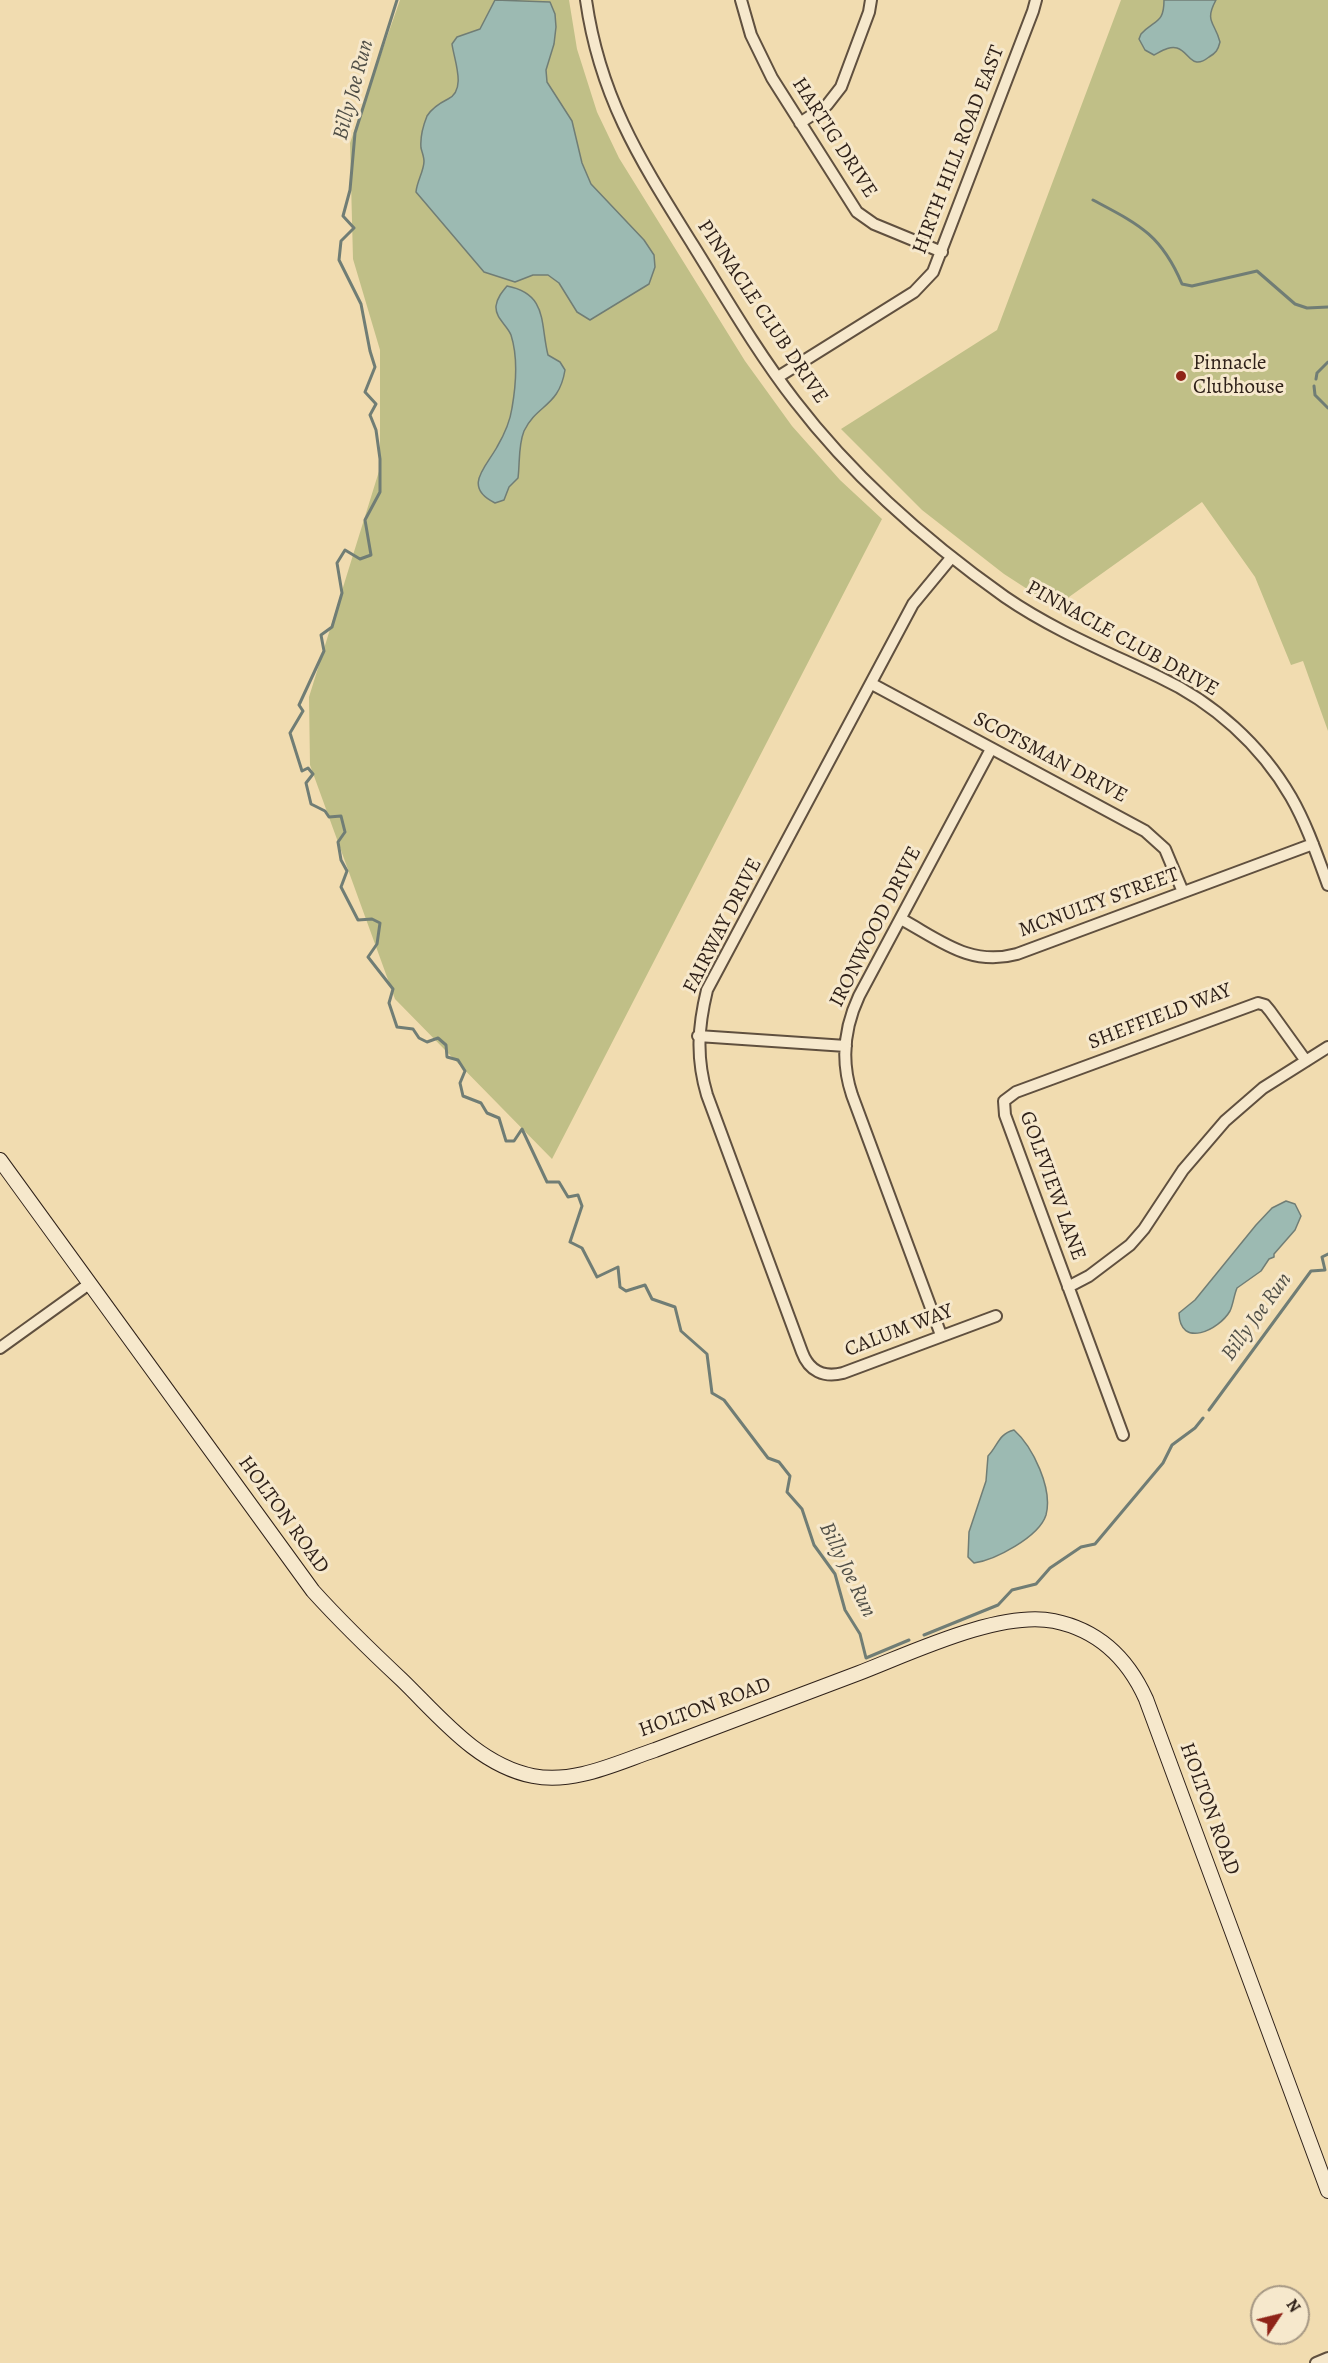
<!DOCTYPE html>
<style>
body{margin:0}
#map{position:relative;width:1328px;height:2363px;overflow:hidden;background:#f1dcb0;font-family:Alegreya,serif}
canvas{display:block}
.north{position:absolute;left:1250px;top:2285px;width:60px;height:60px;box-sizing:border-box;background:#f6e8cc;border:2px solid #a69884;border-radius:50%;rotate:55deg;font-size:16px;font-weight:700;line-height:24px;text-align:center;color:#2f2119}
.north::after{content:'';display:block;margin:auto;width:21px;height:27px;background:#8f2418;clip-path:polygon(50% 0,100% 100%,50% 72%,0 100%)}
</style>
<div id="map">
<canvas width="1328" height="2363"></canvas>
<div class="north">N</div>
</div>
<script>
const g = document.querySelector('canvas').getContext('2d');
g.lineJoin = 'round';
function fill(path, color) { g.fillStyle = color; g.fill(path, 'evenodd'); }
function strokePath(path, color, width, dash) { g.strokeStyle = color; g.lineWidth = width; g.lineCap = dash ? 'butt' : 'round'; g.setLineDash(dash || []); g.stroke(path); }
function write(font, color, halo, rows, align = 'center') {
  g.font = font + ' Alegreya,serif'; g.lineWidth = 6; g.setLineDash([]); g.textBaseline = 'middle'; g.strokeStyle = halo; g.fillStyle = color; for (const [text, x, y, turn = 0] of rows) {
    g.save(); g.translate(x, y); g.rotate((+turn || 0) * Math.PI / 180); g.textAlign = isNaN(turn) ? turn : align; if (halo) g.strokeText(text, 0, 0); g.fillText(text, 0, 0); g.restore();
  }
}
fill(new Path2D(`
 M 400,0 L 569,0 L 577,49 L 597,112 L 619,158 L 745,361 L 792,426 L 840,480 L 882,519 L 552,1159 L 395,999 L 310,765 L 309,697 L 380,468 L 380,350 L 353,259 L 350,143 Z
 M 1121,0 L 1328,0 L 1328,731 L 1303,661 L 1291,665 L 1255,577 L 1202,502 L 1055,607 L 1004,574 L 922,510 L 841,429 L 997,330 Z`), '#c0bf87');
const water = new Path2D(`
 M 495,0 L 550,2 L 555,14 L 556,27 L 554,44 L 546,70 L 547,82 L 572,121 L 582,163 L 591,184 L 644,240 L 654,255 L 655,267 L 649,284 L 590,320 L 577,312 L 559,283 L 548,275 L 533,275 L 515,282 L 484,272 L 416,192 C 417,181 424,171 424,161 C 424,157 422,152 421,148 C 420,137 423,126 427,116 C 432,108 440,103 448,99 C 467,90 454,60 452,44 L 457,37 L 480,29 Z
 M 1164,0 L 1216,0 C 1204,22 1215,22 1220,42 C 1218,50 1216,53 1209,57 C 1191,71 1190,52 1177,48 C 1169,46 1162,51 1154,55 L 1145,50 L 1139,39 L 1141,34 C 1155,19 1164,24 1164,0 Z
 M 507,286 C 548,294 540,323 548,355 L 560,362 L 565,370 C 559,407 537,404 524,431 C 518,446 520,463 518,478 L 509,487 L 504,500 L 495,503 C 462,487 486,467 497,447 C 504,435 510,422 512,408 C 516,385 518,357 511,335 C 507,325 495,318 496,306 C 497,298 502,292 507,286 Z
 M 1286,1201 L 1295,1204 L 1301,1216 L 1295,1230 L 1274,1254 L 1274,1257 L 1269,1259 L 1261,1271 L 1237,1288 C 1234,1295 1233,1305 1230,1311 C 1219,1330 1180,1349 1179,1313 L 1195,1300 L 1256,1225 L 1272,1208 Z
 M 1014,1430 C 1033,1447 1053,1489 1046,1515 C 1039,1537 995,1560 974,1563 L 968,1557 L 969,1532 L 986,1481 L 988,1456 C 998,1446 998,1434 1014,1430 Z`);
fill(water, '#9cbab2');
strokePath(water, '#707d75', 1.5);
strokePath(new Path2D(`
 M 397,0 L 355,133 L 350,190 L 343,216 L 354,228 L 341,241 L 339,260 L 361,304 L 370,351 L 375,367 L 365,392 L 376,404 L 370,415 L 376,430 L 380,459 L 380,492 L 365,520 L 371,555 L 360,559 L 345,550 L 337,563 L 342,593 L 332,627 L 321,635 L 324,651 L 299,705 L 303,711 L 290,733 L 302,771 L 308,768 L 313,774 L 306,783 L 311,804 L 325,811 L 329,817 L 341,816 L 345,832 L 338,842 L 341,860 L 347,871 L 341,887 L 358,920 L 372,919 L 380,923 L 377,944 L 368,957 L 393,989 L 389,1003 L 397,1027 L 413,1029 L 419,1038 L 427,1042 L 438,1038 L 446,1045 L 447,1057 L 458,1060 L 465,1071 L 460,1083 L 463,1096 L 481,1103 L 487,1113 L 499,1118 L 506,1141 L 514,1141 L 522,1129 L 547,1182 L 559,1182 L 568,1197 L 578,1195 L 582,1206 L 570,1242 L 582,1248 L 597,1277 L 618,1267 L 620,1287 L 626,1291 L 645,1285 L 652,1299 L 675,1307 L 681,1331 L 707,1354 L 712,1393 L 724,1400 L 768,1458 L 779,1462 L 790,1476 L 787,1492 L 802,1509 L 814,1545 L 835,1574 L 845,1610 L 860,1634 L 866,1658 L 909,1640
 M 1093,200 C 1138,224 1161,234 1182,284 L 1192,286 L 1257,271 L 1295,304 L 1307,308 L 1328,307
 M 1316,379 L 1317,373 L 1328,362
 M 1314,386 L 1315,395 L 1328,408
 M 1209,1410 L 1311,1271 L 1325,1270 L 1322,1257 L 1328,1254
 M 924,1635 L 998,1605 L 1012,1590 L 1036,1584 L 1050,1568 L 1081,1547 L 1095,1544 L 1163,1463 L 1172,1445 L 1195,1428 L 1203,1418`), '#707d75', 3);
const street = new Path2D(`
 M 586,0 C 600,99 642,163 693,245 C 726,298 757,352 795,401 C 854,478 926,541 1005,597 C 1053,630 1107,652 1159,677 C 1213,702 1261,745 1291,797 C 1307,825 1317,855 1328,885
 M 741,0 L 751,35 L 772,78 L 857,212 L 874,224 L 942,252
 M 800,123 L 827,105 L 841,87 L 869,12 L 871,0
 M 778,377 L 914,292 L 933,272 L 1033,11 L 1036,0
 M 951,558 L 913,604 L 707,990 C 698,1027 696,1058 707,1095 L 802,1352 C 809,1371 824,1378 843,1373 L 996,1316
 M 872,684 L 1145,831 L 1165,849 L 1183,892
 M 901,919 C 940,940 970,967 1017,954 L 1313,844
 M 698,1036 L 846,1046
 M 1068,1287 L 1089,1276 L 1130,1245 L 1144,1229 L 1183,1170 L 1225,1121 L 1263,1088 L 1328,1047
 M 941,1335 L 852,1095 C 841,1062 844,1028 859,996 L 991,749
 M 0,1348 L 89,1284
 M 1123,1435 L 1005,1115 L 1004,1101 L 1016,1092 L 1258,1003 L 1265,1005 L 1270,1011 L 1306,1061
 M 1316,2363 L 1328,2358`);
const secondary = new Path2D(`
 M 0,1160 L 313,1591 C 341,1622 371,1651 402,1680 C 440,1717 478,1765 533,1776 C 575,1784 616,1763 655,1750 C 723,1725 791,1698 859,1673 C 911,1653 1000,1610 1054,1621 C 1098,1630 1128,1659 1146,1699 L 1328,2191`);
strokePath(street, '#60503f', 14);
strokePath(secondary, '#2f2119', 16);
strokePath(street, '#f6e8cc', 10);
strokePath(secondary, '#f6e8cc', 14);
for (const [x, y, r, color] of [
 [1181,376,6,"#8f2418"]
]) { const dot = new Path2D(); dot.arc(x, y, r, 0, 2 * Math.PI); g.fillStyle = color; g.fill(dot); strokePath(dot, '#f6e8cc', 2); }
write('21px', '#2f2119', '#f6e8cc', [
 ["HARTIG DRIVE",834,138,57],
 ["HIRTH HILL ROAD EAST",959,150,-69],
 ["PINNACLE CLUB DRIVE",762,312,56],
 ["PINNACLE CLUB DRIVE",1122,639,29],
 ["SCOTSMAN DRIVE",1050,758,28],
 ["MCNULTY STREET",1099,903,-20],
 ["FAIRWAY DRIVE",723,926,-63],
 ["IRONWOOD DRIVE",876,927,-63],
 ["SHEFFIELD WAY",1160,1017,-21],
 ["GOLFVIEW LANE",1052,1186,70],
 ["CALUM WAY",899,1331,-21],
 ["HOLTON ROAD",283,1515,54],
 ["HOLTON ROAD",705,1708,-20],
 ["HOLTON ROAD",1209,1809,70]
]);
write('21px', '#2f2119', '#f6e8cc', [
 ["Pinnacle",1193,364],
 ["Clubhouse",1193,388]
], 'left');
write('italic 22px', '#504f47', '#f6e8cc', [
 ["Billy Joe Run",354,90,-75],
 ["Billy Joe Run",1257,1317,-54],
 ["Billy Joe Run",847,1570,64]
]);
</script>
